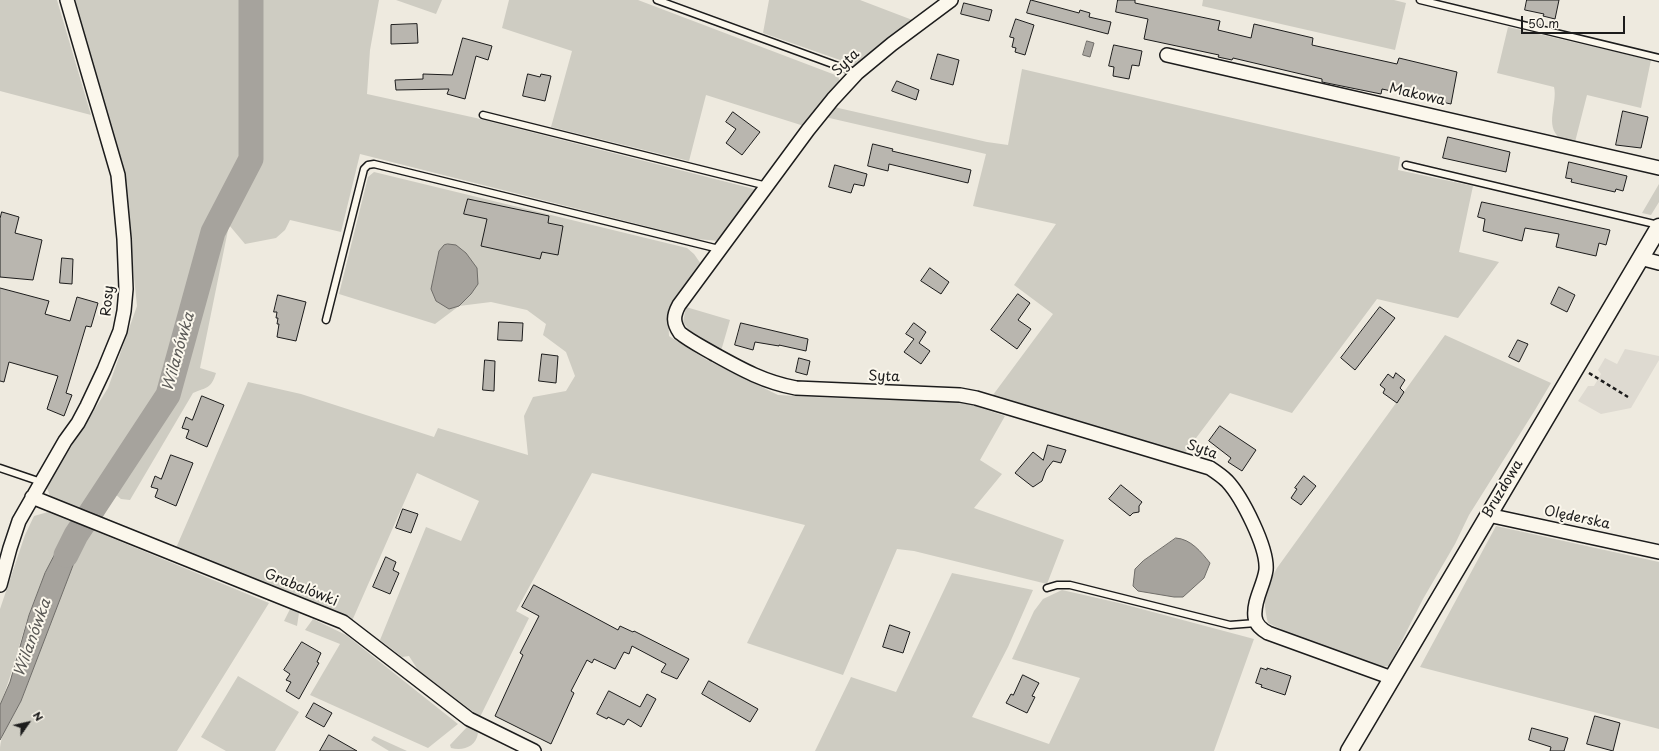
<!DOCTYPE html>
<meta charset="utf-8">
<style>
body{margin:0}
#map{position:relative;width:1659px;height:751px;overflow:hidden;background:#eeeadf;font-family:"Playpen Sans",sans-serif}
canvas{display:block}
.north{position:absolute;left:8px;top:703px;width:40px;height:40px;-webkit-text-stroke:3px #fbf7ec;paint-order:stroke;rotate:56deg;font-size:11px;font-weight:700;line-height:16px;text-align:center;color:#1c1c1c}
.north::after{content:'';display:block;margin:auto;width:14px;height:18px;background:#1c1c1c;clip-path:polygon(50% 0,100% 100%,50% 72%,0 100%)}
.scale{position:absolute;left:1521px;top:16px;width:104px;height:18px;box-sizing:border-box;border:2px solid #1c1c1c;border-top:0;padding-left:5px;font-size:12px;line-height:14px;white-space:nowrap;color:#1c1c1c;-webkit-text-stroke:3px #fbf7ec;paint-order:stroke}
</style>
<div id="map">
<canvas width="1659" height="751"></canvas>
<div class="north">N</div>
<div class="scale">50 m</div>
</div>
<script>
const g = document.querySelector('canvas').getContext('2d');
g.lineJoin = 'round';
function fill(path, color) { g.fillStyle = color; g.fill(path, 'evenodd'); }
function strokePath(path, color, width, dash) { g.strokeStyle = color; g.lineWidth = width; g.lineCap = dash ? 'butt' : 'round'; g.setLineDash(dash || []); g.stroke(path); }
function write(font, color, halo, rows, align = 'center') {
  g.font = font + ' "Playpen Sans",sans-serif'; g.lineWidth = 4; g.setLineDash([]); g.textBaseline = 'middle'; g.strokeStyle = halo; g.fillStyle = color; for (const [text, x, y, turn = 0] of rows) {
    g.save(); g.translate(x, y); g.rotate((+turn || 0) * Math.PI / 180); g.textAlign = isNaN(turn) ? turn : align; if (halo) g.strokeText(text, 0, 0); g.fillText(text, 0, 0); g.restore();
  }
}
fill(new Path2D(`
 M 1625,349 L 1659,356 L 1659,360 L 1631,408 L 1601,414 L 1578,401 L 1588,386 L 1594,386 L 1601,374 L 1598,370 L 1605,358 L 1617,364 Z`), '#dedad1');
fill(new Path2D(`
 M 0,0 L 57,0 L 91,115 L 0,91 Z
 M 73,0 L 379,0 L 370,50 L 367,94 L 476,118 L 758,190 L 719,241 L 697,239 L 360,154 L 341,232 L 290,220 L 285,230 L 276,238 L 245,244 L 229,225 L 200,368 L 216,373 C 211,389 207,387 193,393 L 130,500 L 121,499 L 115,494 L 102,518 L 50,496 L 47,488 L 51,479 L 108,388 L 137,306 L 123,170 Z
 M 396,0 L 442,0 L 436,14 Z
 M 509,0 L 638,0 L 838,76 L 840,82 L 804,126 L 706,95 L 689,161 L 551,127 L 572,51 L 502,28 Z
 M 769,0 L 860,0 L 915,21 L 857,66 L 763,33 Z
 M 1203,0 L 1394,0 L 1406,3 L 1395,50 L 1202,6 Z
 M 1508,27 L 1651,60 L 1641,108 L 1587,95 L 1575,142 C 1570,141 1563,140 1560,138 C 1544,126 1558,103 1554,87 L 1497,73 Z
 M 1022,69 L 1400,157 L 1398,170 L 1473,186 L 1459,252 L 1499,262 L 1458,318 L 1377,299 L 1292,413 L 1230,393 L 1184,454 L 990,399 L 1053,314 L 1014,285 L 1056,224 L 973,206 L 986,154 L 825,117 L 834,107 L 987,142 L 1008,145 Z
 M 374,172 L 687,248 L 694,254 L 701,264 L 676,296 L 668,313 L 669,336 L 707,360 L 778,395 L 833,398 L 960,401 L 1005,416 L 980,460 L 1002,474 L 974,508 L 1064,540 L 1047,584 L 914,551 L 897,549 L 843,675 L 747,643 L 805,525 L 592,473 L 516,611 L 529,618 L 480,717 L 418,670 L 409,656 L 402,657 L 380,640 L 426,527 L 461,541 L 479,501 L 417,473 L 352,621 L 176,548 L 248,382 L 301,394 L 434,437 L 438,428 L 528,455 L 524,416 L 533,397 L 566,391 L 575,376 L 566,352 L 543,335 L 546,324 L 527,310 L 491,302 L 459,306 L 435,324 L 339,294 L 368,177 Z
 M 1659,184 L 1659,202 L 1651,215 L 1642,213 Z
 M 686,307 L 730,320 L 721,351 L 694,336 L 683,322 Z
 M 1445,335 L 1551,383 L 1535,410 L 1469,515 L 1455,544 L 1423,599 L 1389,666 L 1379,667 L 1293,635 L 1268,623 C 1262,598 1265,590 1277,568 Z
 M 48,512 L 72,522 C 56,552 41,582 29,614 C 19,644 12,675 0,705 L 0,609 L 25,535 L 34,516 Z
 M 1496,526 L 1659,562 L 1659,729 L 1420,667 Z
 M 90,529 L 269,603 L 177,751 L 0,751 C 0,731 14,717 22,699 C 44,642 63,584 90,529 Z
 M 952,573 L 1033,590 L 1008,647 L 972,717 L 1049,744 L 1080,678 L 1012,659 L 1034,611 L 1043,599 L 1062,590 L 1119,603 L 1254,639 L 1214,751 L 815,751 L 851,677 L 896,692 Z
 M 290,609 L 299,613 L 297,626 L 284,621 Z
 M 313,619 L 346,635 L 458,724 L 428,748 L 310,695 L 340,644 L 305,630 Z
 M 238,676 L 299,712 L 275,751 L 226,751 L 201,737 Z
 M 467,727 L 473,727 L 478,733 C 476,747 463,751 451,748 L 450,745 Z
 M 374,736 L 407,751 L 389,751 L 371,740 Z`), '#ceccc2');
const water = new Path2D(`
 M 1087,41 L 1094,43 L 1090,57 L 1083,55 Z
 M 448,244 L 456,245 L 466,253 L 477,268 L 478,284 L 471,294 L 459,306 L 449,309 L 436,301 L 431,289 L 439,251 L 444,245 Z
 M 72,522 L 90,529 L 77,555 L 21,701 L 0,740 L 0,705 L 10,682 L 29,615 L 45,573 Z
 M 1176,538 C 1191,539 1201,552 1210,563 L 1204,578 L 1183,597 L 1174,597 L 1138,591 L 1133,586 L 1135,569 L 1143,561 Z`);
fill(water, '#a6a39d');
strokePath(water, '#6f6d69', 1);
strokePath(new Path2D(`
 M 66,555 L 76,535 L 168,395 L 213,232 L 251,159 L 251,0`), '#a6a39d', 25);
const building = new Path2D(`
 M 1031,0 L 1079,13 L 1080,10 L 1090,13 L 1089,17 L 1111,22 L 1108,34 L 1027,13 Z
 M 1118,0 L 1135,0 L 1135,3 L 1220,21 L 1218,30 L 1251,38 L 1254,24 L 1313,38 L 1312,45 L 1397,64 L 1399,58 L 1457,72 L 1451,104 L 1382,89 L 1381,94 L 1322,82 L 1322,79 L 1233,58 L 1232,60 L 1218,57 L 1219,55 L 1144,39 L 1148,19 L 1116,12 Z
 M 1527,0 L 1559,0 L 1555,19 L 1543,16 L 1544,14 L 1525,10 Z
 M 964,3 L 992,10 L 989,21 L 961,14 Z
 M 1016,19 L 1034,25 L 1025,55 L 1015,52 L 1016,48 L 1012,47 L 1014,38 L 1010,37 Z
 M 417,24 L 418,43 L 391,44 L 391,25 Z
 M 463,38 L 492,46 L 488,60 L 476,56 L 465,99 L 447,94 L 449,89 L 396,90 L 395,80 L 423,79 L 423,74 L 452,75 Z
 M 1114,45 L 1142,51 L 1139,66 L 1132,65 L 1129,79 L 1113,76 L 1114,67 L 1109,66 Z
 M 938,54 L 959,60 L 953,85 L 931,79 Z
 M 528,74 L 540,77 L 541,74 L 551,76 L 545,101 L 523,96 Z
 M 897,81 L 919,90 L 916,100 L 892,91 Z
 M 1623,111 L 1648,117 L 1641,148 L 1616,145 Z
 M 733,112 L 760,132 L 742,155 L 726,143 L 736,129 L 726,122 Z
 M 1448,137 L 1510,152 L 1506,172 L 1443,158 Z
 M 873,144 L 893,149 L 892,151 L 971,170 L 968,183 L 889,164 L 888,171 L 868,166 Z
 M 1569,162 L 1627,176 L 1623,191 L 1616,189 L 1615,192 L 1571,182 L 1572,179 L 1566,178 Z
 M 835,165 L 867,174 L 864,186 L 854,184 L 851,193 L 829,187 Z
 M 468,199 L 549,216 L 548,223 L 563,226 L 558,255 L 542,252 L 540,259 L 481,246 L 487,219 L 464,214 Z
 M 1482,202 L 1610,230 L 1606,245 L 1599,243 L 1596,256 L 1556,247 L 1559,234 L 1525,228 L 1522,241 L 1483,231 L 1485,219 L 1478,217 Z
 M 2,212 L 19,217 L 15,233 L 42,240 L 33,280 L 0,277 L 0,219 Z
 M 62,258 L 73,259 L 72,284 L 60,283 Z
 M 930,268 L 949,282 L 941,294 L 921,281 Z
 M 1559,287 L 1575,295 L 1567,312 L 1551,304 Z
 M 0,288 L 49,301 L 45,314 L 70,321 L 77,297 L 98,303 L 91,327 L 86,326 L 66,393 L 72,395 L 64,416 L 47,409 L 58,376 L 9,362 L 4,382 L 0,381 Z
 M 1018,294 L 1030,303 L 1018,320 L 1031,329 L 1017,349 L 991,330 Z
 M 278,295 L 306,302 L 296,341 L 277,337 L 279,324 L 277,324 L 278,318 L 276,318 L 277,312 L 274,312 Z
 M 1380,307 L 1395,318 L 1355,370 L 1341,358 Z
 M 499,322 L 523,323 L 522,341 L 498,340 Z
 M 741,323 L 808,339 L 806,351 L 779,345 L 779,346 L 755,342 L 753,350 L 735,345 Z
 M 914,323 L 926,332 L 919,343 L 930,351 L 921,364 L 904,352 L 914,339 L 906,334 Z
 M 1518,340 L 1528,344 L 1519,362 L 1509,357 Z
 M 542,354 L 558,356 L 556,383 L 539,381 Z
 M 799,358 L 810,361 L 807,375 L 796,372 Z
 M 485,360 L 495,361 L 494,391 L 483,390 Z
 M 1396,373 L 1405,380 L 1400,388 L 1404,392 L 1397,403 L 1383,393 L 1385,389 L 1380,385 L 1388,374 L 1393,378 Z
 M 202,396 L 224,405 L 207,447 L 186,438 L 189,430 L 182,428 L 186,417 L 192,420 Z
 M 1220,426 L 1256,450 L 1242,471 L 1228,462 L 1231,458 L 1209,441 Z
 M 1048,445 L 1066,450 L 1061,463 L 1053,461 L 1046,470 L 1042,481 L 1033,487 L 1015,473 L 1033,452 L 1043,460 Z
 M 171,455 L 193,463 L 176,506 L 155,497 L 158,489 L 151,487 L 155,476 L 161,479 Z
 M 1304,476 L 1316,486 L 1301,505 L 1291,498 L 1297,489 L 1295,488 Z
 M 1121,485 L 1142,502 L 1139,506 L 1139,512 L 1133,513 L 1130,516 L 1109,499 Z
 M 403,509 L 418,514 L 411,533 L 396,528 Z
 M 386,557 L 396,562 L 393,570 L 399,573 L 390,594 L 373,587 Z
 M 534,585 L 618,630 L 620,626 L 633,632 L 634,631 L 689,659 L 677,679 L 661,672 L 666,664 L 632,646 L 629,654 L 624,652 L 615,669 L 594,659 L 592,663 L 587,660 L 571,691 L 574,693 L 551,744 L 495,716 L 523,655 L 520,653 L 539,616 L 522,607 Z
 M 890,625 L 910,632 L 903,653 L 883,647 Z
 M 302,642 L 321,653 L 317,662 L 319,663 L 299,699 L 286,691 L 291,682 L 286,680 L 290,674 L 284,670 Z
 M 1261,668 L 1267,670 L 1267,668 L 1291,676 L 1285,695 L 1261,687 L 1262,685 L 1256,683 Z
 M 1023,675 L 1039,683 L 1032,696 L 1035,697 L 1027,713 L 1006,703 L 1011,694 L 1013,695 Z
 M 709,681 L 758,709 L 750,722 L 702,694 Z
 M 609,691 L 640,707 L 647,694 L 656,699 L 641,727 L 628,719 L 624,725 L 608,717 L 607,719 L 597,714 Z
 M 314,703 L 332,713 L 324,727 L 306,717 Z
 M 1595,716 L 1620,723 L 1613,751 L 1587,744 Z
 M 1532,728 L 1568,738 L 1564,751 L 1550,751 L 1551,747 L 1529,740 Z
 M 329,735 L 357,751 L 320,751 Z`);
fill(building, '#b9b6af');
strokePath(building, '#1c1c1c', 1);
const service = new Path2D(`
 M 657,0 L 857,73
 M 1420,0 L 1659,58
 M 483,115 L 767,186
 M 1406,165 L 1659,225
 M 326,320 L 364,169 L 368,165 L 374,164 L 719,249
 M 0,468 L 41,482
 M 1047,588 L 1057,585 L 1070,585 L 1230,625 L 1256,623`);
const minor = new Path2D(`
 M 951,0 L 892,44 L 857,73 L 833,99 L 808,130 L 679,305 C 673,316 673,323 680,333 C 690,341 702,347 714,354 C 741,369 764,382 796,388 L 960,395 L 976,398 L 1210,468 C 1216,472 1222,476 1227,481 C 1242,497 1268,548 1266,570 C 1264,585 1253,601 1255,617 C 1256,625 1261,629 1268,633 L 1392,678
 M 1167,55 L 1659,168
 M 1640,258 L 1659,263
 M 32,497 L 343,622 L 469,719 L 534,751
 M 1488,515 L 1659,552
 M 0,585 L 10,548 L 19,521 L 65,441 L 78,423 L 87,406 L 104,370 L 120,331 L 124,311 L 126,289 L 124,239 L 118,175 L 67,0`);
const tertiary = new Path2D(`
 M 1349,751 L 1659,227`);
strokePath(service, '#1c1c1c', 9);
strokePath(minor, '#1c1c1c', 16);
strokePath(tertiary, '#1c1c1c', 19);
strokePath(new Path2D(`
 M 1589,373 L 1628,397`), '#1c1c1c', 2.5, [4, 3]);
strokePath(service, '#fbf7ec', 6);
strokePath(minor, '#fbf7ec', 13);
strokePath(tertiary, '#fbf7ec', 16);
write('14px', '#1c1c1c', '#fbf7ec', [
 ["Syta",846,63,-44],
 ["Makowa",1417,95,13],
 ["Rosy",108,301,-84],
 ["Syta",884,377,2],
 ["Syta",1202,450,20],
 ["Bruzdowa",1503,489,-59],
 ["Olęderska",1577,518,12],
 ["Grabalówki",301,588,22]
]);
write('italic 15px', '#5a5956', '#fbf7ec', [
 ["Wilanówka",179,352,-74],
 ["Wilanówka",33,638,-70]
]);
</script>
